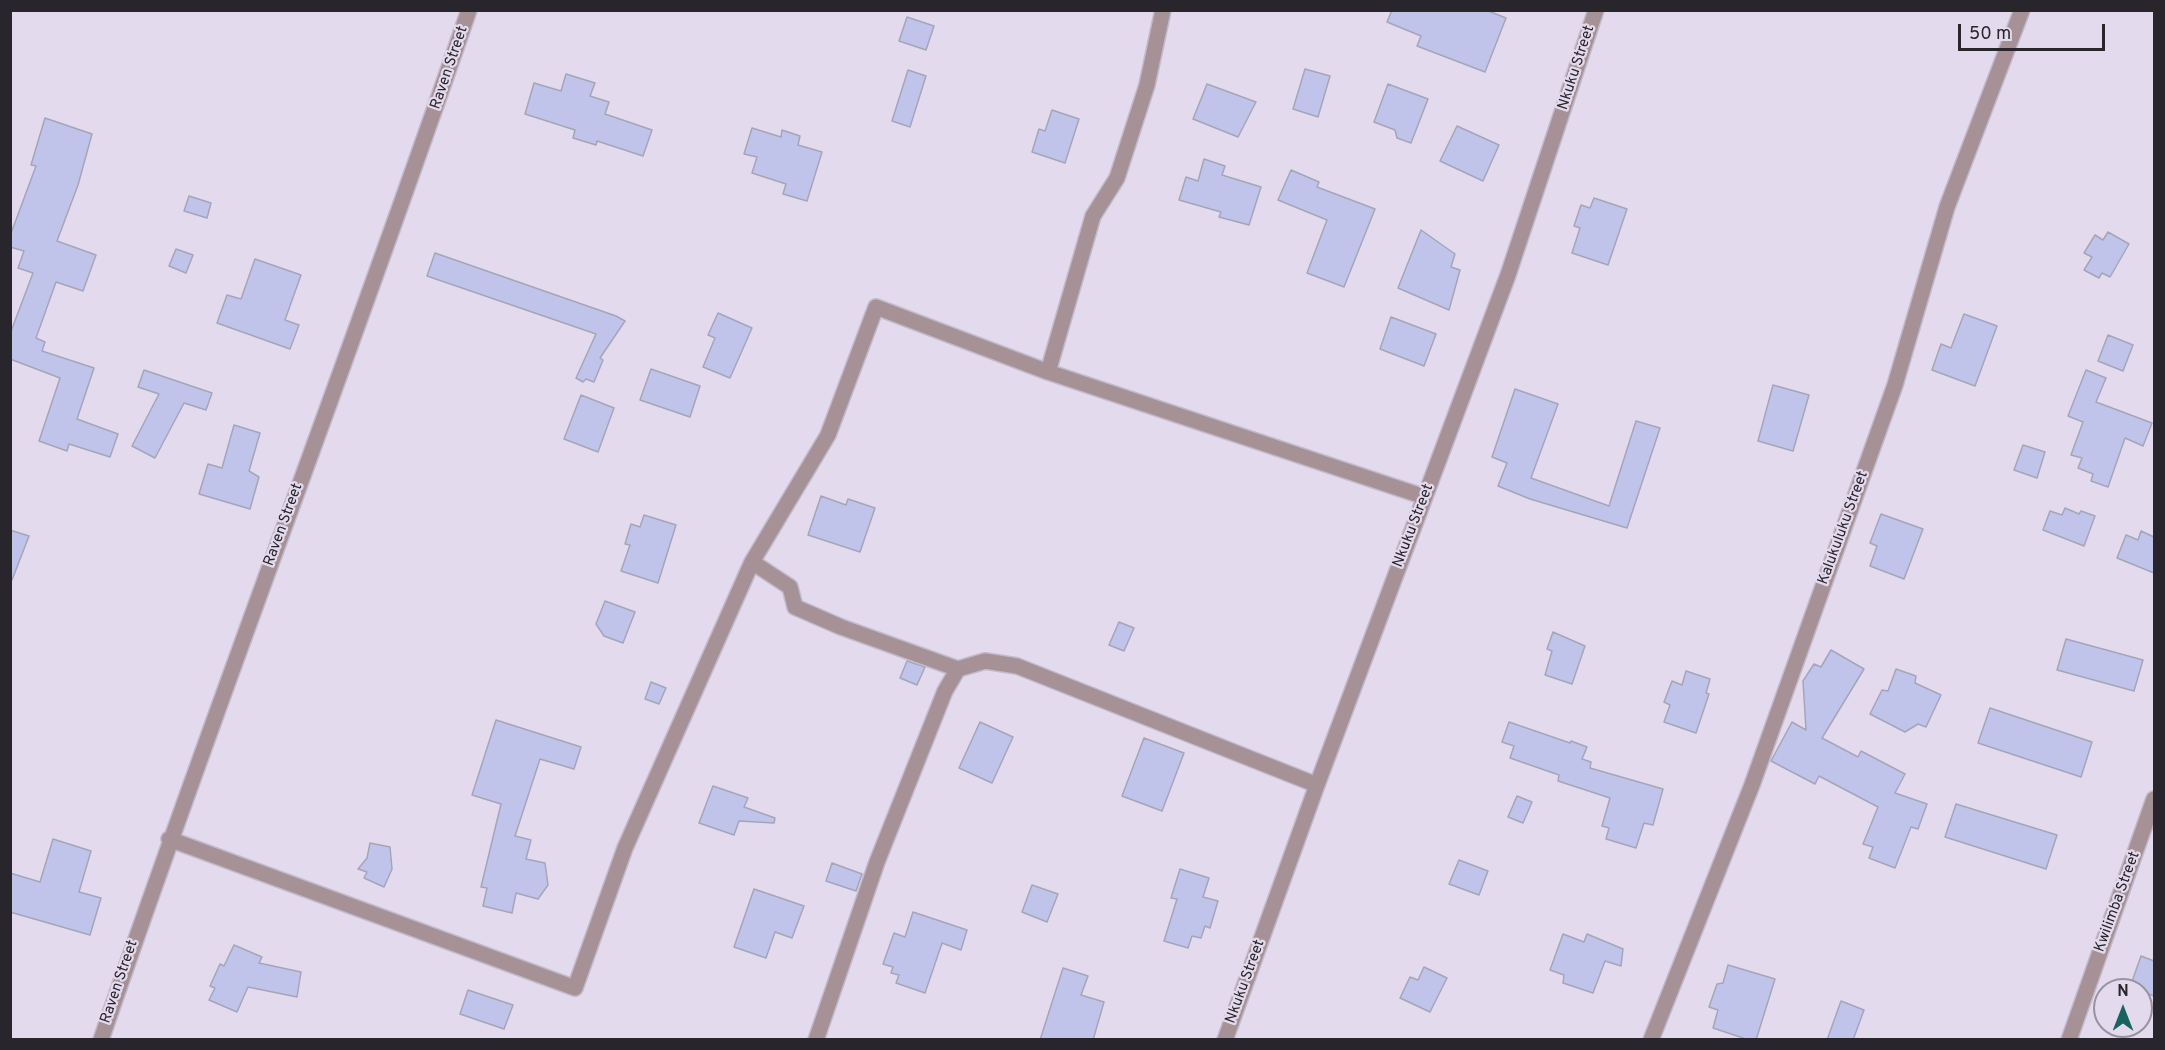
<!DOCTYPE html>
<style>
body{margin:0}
#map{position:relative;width:2165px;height:1050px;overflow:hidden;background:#e4daed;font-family:Overpass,sans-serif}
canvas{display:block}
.frame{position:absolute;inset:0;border:12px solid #29252c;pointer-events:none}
.north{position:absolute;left:2093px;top:978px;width:60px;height:60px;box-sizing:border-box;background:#e4daed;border:2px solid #9992a0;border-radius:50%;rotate:0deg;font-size:16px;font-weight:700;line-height:24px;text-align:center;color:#29252c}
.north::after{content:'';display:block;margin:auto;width:21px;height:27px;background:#16635f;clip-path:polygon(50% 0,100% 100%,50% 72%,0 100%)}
.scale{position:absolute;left:1958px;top:24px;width:147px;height:27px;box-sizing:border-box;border:3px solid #29252c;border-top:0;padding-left:8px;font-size:18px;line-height:21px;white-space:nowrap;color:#29252c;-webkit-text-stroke:4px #e4daed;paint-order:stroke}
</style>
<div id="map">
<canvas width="2165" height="1050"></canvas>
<div class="frame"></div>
<div class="north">N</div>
<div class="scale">50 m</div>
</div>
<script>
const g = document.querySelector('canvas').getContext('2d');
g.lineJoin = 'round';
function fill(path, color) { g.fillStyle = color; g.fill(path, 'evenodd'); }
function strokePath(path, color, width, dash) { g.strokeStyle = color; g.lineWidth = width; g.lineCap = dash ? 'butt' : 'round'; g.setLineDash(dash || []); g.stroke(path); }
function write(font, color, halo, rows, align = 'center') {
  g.font = font + ' Overpass,sans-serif'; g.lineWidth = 4.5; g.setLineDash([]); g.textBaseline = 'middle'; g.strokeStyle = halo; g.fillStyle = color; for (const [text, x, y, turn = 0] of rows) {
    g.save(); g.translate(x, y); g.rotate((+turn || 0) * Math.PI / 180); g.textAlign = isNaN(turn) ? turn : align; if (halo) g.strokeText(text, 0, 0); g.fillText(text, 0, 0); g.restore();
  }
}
const building = new Path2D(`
 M 1392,10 L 1486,10 L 1506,18 L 1485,72 L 1417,46 L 1421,36 L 1387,22 Z
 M 907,17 L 934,26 L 926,50 L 899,41 Z
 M 1305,69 L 1330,76 L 1318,117 L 1293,109 Z
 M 908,70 L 926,76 L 910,127 L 892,121 Z
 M 566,74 L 595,83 L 590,96 L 609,102 L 605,114 L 652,130 L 643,156 L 597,141 L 596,145 L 573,138 L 575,130 L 525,114 L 534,83 L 561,91 Z
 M 1207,84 L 1256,102 L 1238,137 L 1193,119 Z
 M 1388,84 L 1428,99 L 1411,143 L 1397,138 L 1395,130 L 1374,122 Z
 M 1052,110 L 1079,119 L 1065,163 L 1032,152 L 1039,129 L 1045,131 Z
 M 45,118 L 92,134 L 78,185 L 57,241 L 96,255 L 83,291 L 56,282 L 36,338 L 45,342 L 42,351 L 94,368 L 77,419 L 118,434 L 110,457 L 69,444 L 67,451 L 39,441 L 60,378 L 10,359 L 10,334 L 33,273 L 18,268 L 24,251 L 10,247 L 10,236 L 36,166 L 31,165 Z
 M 1457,126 L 1499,145 L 1483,181 L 1440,161 Z
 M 752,128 L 781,137 L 782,130 L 800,136 L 798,145 L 822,152 L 807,201 L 783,194 L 786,184 L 752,173 L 757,157 L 744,154 Z
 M 1204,159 L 1225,166 L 1222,175 L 1261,187 L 1249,225 L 1219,217 L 1221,212 L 1179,200 L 1186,177 L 1198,181 Z
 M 1291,170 L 1319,182 L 1317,187 L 1375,209 L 1344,287 L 1307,273 L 1327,220 L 1278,200 Z
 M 189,196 L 211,203 L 207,218 L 184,211 Z
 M 1594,198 L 1627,209 L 1608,265 L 1572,253 L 1580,228 L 1574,226 L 1581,205 L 1590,208 Z
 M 1421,230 L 1455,254 L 1451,267 L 1460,270 L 1449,310 L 1398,288 Z
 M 2108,232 L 2129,244 L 2110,277 L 2102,273 L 2099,278 L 2084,270 L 2092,257 L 2084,253 L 2095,235 L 2103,240 Z
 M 176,249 L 193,255 L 186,273 L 169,266 Z
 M 435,253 L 616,316 L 625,321 L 600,358 L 603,360 L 594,382 L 586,379 L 583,382 L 576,378 L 596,334 L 427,276 Z
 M 255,259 L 301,275 L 285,320 L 299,325 L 290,349 L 217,323 L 227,295 L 241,299 Z
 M 718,313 L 752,328 L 730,378 L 703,367 L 715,338 L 708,335 Z
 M 1964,314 L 1997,326 L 1975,386 L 1932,370 L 1941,344 L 1951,348 Z
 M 1391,317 L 1436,334 L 1424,366 L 1380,349 Z
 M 2108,335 L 2133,345 L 2123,371 L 2098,361 Z
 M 651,369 L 700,386 L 690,417 L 640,400 Z
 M 144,370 L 212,393 L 206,410 L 184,403 L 155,458 L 132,446 L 159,394 L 138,387 Z
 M 2086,370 L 2106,378 L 2096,402 L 2152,423 L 2143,446 L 2125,438 L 2108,487 L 2091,481 L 2093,474 L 2078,468 L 2082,458 L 2071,455 L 2083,422 L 2068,416 Z
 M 1773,385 L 1809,395 L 1793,451 L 1758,441 Z
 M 1515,389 L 1558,404 L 1531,478 L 1609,506 L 1636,421 L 1660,428 L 1627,528 L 1530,499 L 1498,486 L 1507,463 L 1492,457 Z
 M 581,395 L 614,408 L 598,452 L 564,439 Z
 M 234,425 L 260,433 L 249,471 L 259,477 L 250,509 L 199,494 L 208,464 L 222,468 Z
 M 2023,445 L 2045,452 L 2037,478 L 2014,470 Z
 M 821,496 L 846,505 L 848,499 L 875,508 L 860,552 L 808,535 Z
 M 2065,508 L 2079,514 L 2081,511 L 2095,516 L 2084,546 L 2043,530 L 2050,511 L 2062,515 Z
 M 1881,514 L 1923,529 L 1904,579 L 1870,566 L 1877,546 L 1870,543 Z
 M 644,515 L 676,525 L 658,583 L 621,571 L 630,545 L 625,544 L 631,524 L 640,527 Z
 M 10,530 L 29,536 L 12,580 L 10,580 Z
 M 2141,531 L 2154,537 L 2154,573 L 2117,558 L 2126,535 L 2138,540 Z
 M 605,601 L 635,612 L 623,643 L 604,636 L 596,624 Z
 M 1119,622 L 1134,628 L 1124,651 L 1109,645 Z
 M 1553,632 L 1585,646 L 1572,684 L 1545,675 L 1552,651 L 1547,649 Z
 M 2066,639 L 2143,660 L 2134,691 L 2057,670 Z
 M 1831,650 L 1864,669 L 1822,738 L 1858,757 L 1861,751 L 1905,774 L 1895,793 L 1927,804 L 1918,829 L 1911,827 L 1895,868 L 1869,858 L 1873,847 L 1863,844 L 1878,807 L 1819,776 L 1815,784 L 1771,761 L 1792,722 L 1806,730 L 1803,681 L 1814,664 L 1821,667 Z
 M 907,661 L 925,667 L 917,685 L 900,678 Z
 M 1896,669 L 1916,676 L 1915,683 L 1941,695 L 1926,727 L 1918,724 L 1905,732 L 1870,714 L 1882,690 L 1888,691 Z
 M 1686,671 L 1710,679 L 1706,693 L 1709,694 L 1696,733 L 1664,722 L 1670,705 L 1664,702 L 1672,681 L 1682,685 Z
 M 651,682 L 666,688 L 659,704 L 645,699 Z
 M 1990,708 L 2092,742 L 2081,777 L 1978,743 Z
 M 496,720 L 581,747 L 574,769 L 540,759 L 515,836 L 531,840 L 526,859 L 545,863 L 548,885 L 538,899 L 516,893 L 512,913 L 483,906 L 487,888 L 481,887 L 501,804 L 472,795 Z
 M 980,722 L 1013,737 L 992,783 L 959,768 Z
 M 1509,722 L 1570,743 L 1571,741 L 1587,747 L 1582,759 L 1591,762 L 1590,768 L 1663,789 L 1653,825 L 1644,823 L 1636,848 L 1606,839 L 1609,828 L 1602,826 L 1610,798 L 1558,781 L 1559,775 L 1510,758 L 1514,746 L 1502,742 Z
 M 1144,738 L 1184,753 L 1162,811 L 1122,796 Z
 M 713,786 L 748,798 L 744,807 L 775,818 L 774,823 L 739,821 L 734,835 L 699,823 Z
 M 1517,796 L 1532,802 L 1523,823 L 1508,817 Z
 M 1956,804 L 2057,835 L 2046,869 L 1945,837 Z
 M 53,839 L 91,851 L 79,892 L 101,898 L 90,935 L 10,912 L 10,873 L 40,882 Z
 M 370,843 L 390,847 L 392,869 L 384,887 L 364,878 L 367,872 L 358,869 L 367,858 Z
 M 1459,860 L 1488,871 L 1479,895 L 1449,884 Z
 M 832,863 L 862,874 L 856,891 L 826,881 Z
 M 1180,869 L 1209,878 L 1203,897 L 1218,901 L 1210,928 L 1205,926 L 1201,938 L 1192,936 L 1188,948 L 1164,941 L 1177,899 L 1171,898 Z
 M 1032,885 L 1058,894 L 1047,922 L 1022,912 Z
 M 754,889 L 804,906 L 792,938 L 775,932 L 766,958 L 734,947 Z
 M 913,912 L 967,930 L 961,950 L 942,943 L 925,993 L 896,983 L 899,975 L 891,973 L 893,967 L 883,964 L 894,933 L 905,937 Z
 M 1563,934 L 1584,942 L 1587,934 L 1623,949 L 1621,966 L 1605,961 L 1593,993 L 1563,983 L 1564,975 L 1550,970 Z
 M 234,945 L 262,957 L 259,963 L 301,972 L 297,997 L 248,987 L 237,1012 L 209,1000 L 215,988 L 210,986 L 220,964 L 224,966 Z
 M 2141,956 L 2154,961 L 2154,996 L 2130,987 Z
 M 1728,965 L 1775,979 L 1756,1040 L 1749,1040 L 1713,1028 L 1718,1010 L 1709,1007 L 1717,984 L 1723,983 Z
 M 1424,967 L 1447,978 L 1430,1012 L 1400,998 L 1410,977 L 1418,980 Z
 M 1063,968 L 1088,976 L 1081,995 L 1104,1002 L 1093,1040 L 1040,1040 Z
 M 468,990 L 513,1005 L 504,1029 L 460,1014 Z
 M 1841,1001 L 1864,1010 L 1853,1040 L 1827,1040 Z`);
fill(building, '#c1c4ea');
strokePath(building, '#a4a5b9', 1.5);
const minor = new Path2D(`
 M 1048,372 L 1093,216 L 1117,178 L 1147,85 L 1163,10
 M 752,562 L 790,587 L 795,607 L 841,627 L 958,669
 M 169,839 L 575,988 L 625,848 L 752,562 L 828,435 L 876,307 L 1048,372 L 1425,497
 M 101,1040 C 219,695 351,355 469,10
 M 816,1040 L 877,862 L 945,691 L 958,669 L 985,661 L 1017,666 L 1317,785
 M 1225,1040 L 1317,785 L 1508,275 L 1596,10
 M 1651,1040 L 1752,785 L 1895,385 L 1947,207 L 2022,10
 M 2069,1040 L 2154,799`);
strokePath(minor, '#c2b9ca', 18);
strokePath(minor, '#a59196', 15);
write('15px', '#29252c', '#e4daed', [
 ["Raven Street",450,68,-71],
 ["Nkuku Street",1577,68,-72],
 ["Raven Street",284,525,-70],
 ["Nkuku Street",1414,526,-69],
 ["Kalukuluku Street",1844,528,-70],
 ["Kwilimba Street",2118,902,-70],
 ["Raven Street",120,982,-71],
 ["Nkuku Street",1246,982,-70]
]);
</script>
